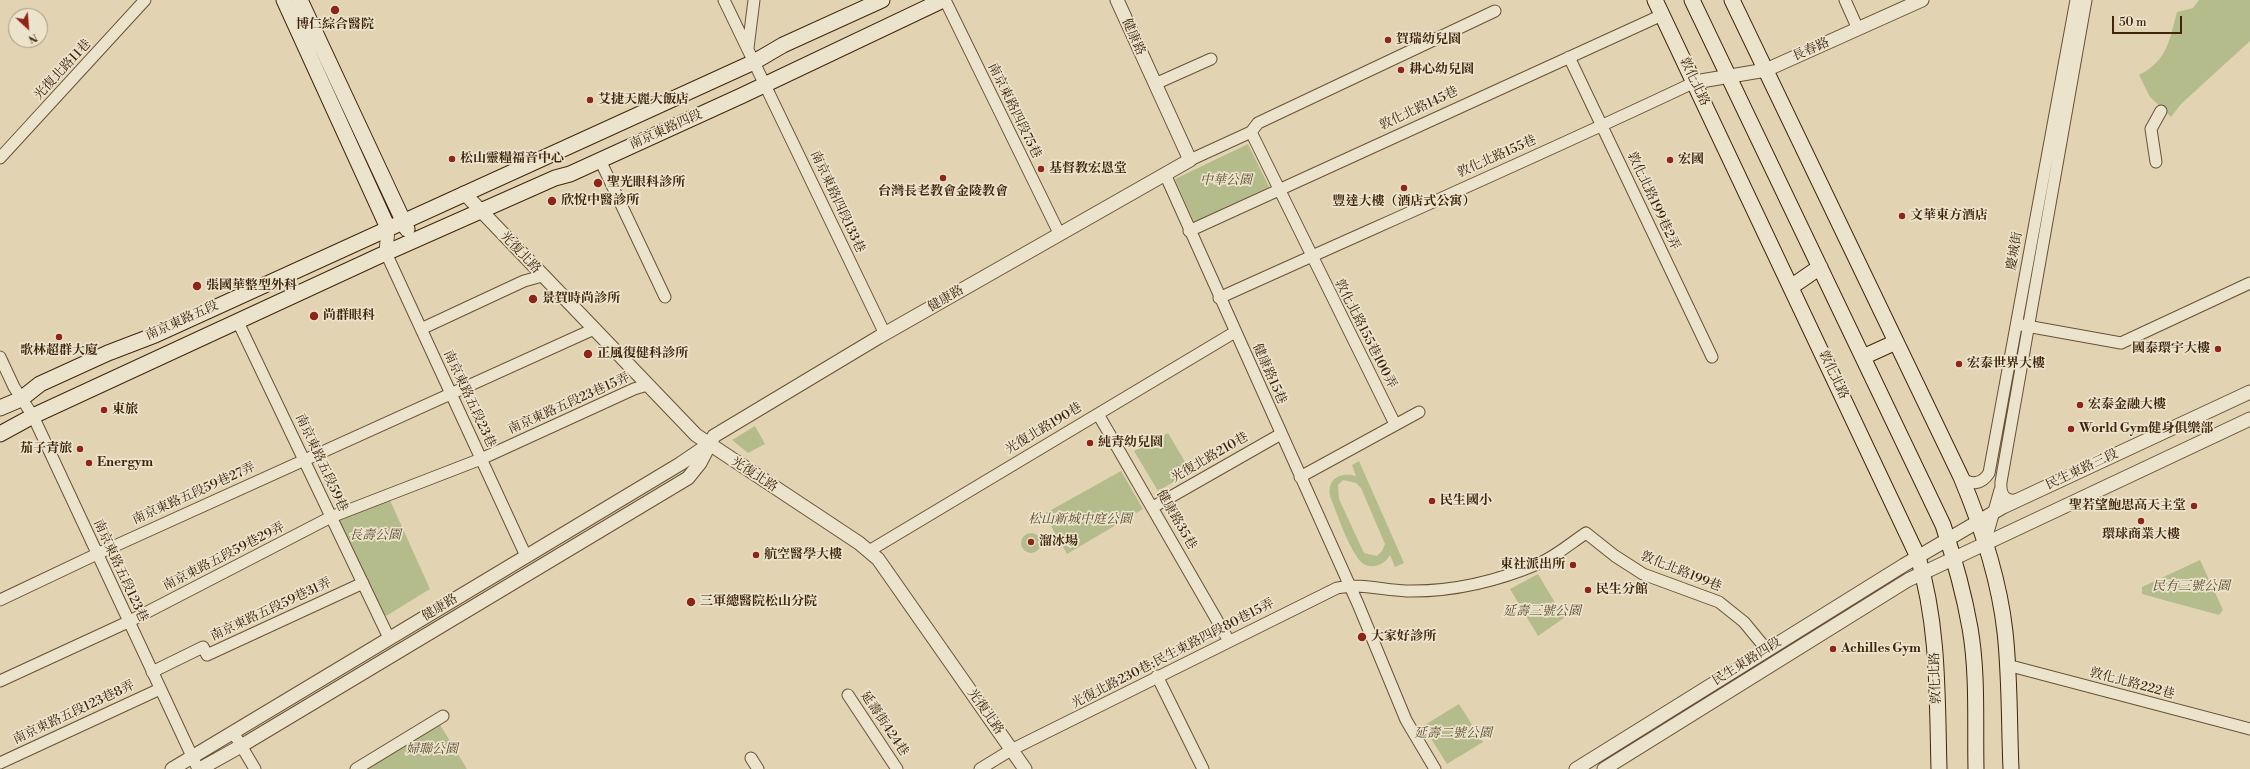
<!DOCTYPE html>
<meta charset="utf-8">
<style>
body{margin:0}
#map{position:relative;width:2250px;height:769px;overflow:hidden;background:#e2d4b2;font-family:"Libre Bodoni",serif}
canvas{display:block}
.north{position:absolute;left:8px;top:8px;width:40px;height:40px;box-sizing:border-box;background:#ece3cd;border:1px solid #a7977f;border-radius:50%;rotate:154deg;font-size:11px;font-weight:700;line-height:16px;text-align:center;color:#3f260b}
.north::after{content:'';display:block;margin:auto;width:14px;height:18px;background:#8f2418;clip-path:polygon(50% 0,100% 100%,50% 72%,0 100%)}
.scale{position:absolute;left:2112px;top:16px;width:70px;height:18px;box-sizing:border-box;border:2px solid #3f260b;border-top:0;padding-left:5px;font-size:12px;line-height:14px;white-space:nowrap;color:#3f260b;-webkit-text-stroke:3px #ece3cd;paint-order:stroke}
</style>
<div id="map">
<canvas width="2250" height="769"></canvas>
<div class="north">N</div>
<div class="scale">50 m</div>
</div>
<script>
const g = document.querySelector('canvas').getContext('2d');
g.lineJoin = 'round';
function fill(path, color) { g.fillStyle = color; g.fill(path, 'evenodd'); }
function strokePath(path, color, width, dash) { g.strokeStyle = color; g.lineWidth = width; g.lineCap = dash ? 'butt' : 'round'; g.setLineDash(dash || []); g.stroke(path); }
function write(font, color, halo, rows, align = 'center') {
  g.font = font + ' "Libre Bodoni","Noto Serif TC",serif'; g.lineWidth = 3.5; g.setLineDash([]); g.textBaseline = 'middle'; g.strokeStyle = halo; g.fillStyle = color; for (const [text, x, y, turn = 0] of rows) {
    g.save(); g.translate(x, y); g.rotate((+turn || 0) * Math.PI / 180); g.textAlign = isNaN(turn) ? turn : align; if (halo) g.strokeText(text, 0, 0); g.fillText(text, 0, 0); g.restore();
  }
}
fill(new Path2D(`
 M 2199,0 L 2250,0 L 2250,41 L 2181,104 L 2171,117 L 2150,97 L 2139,75 C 2168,60 2169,41 2177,12 L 2193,8 Z
 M 1248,144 L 1269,187 L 1194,222 L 1175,179 Z
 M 755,426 L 765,444 L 748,453 L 732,440 Z
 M 1168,433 L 1191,472 L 1158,491 L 1134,451 Z
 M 1359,461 L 1404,563 L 1395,567 L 1390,555 C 1383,568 1365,571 1357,557 C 1345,539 1338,516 1330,496 C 1327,478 1341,472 1356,476 L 1352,465 ZM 1343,480 L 1356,483 L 1361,488 L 1385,544 L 1382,551 L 1377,556 L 1364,553 L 1339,499 L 1338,485 Z
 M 1121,471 L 1143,509 L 1067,554 L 1044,514 Z
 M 389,498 L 430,589 L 386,616 L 336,522 Z
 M1021 543a10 10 0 1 1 20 0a10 10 0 1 1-20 0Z
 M 2200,560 L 2223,610 L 2219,615 L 2142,594 L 2142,587 Z
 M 1538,574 L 1564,618 L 1538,636 L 1510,589 Z
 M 1459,704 L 1483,742 L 1447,764 L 1423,726 Z
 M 439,723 L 467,769 L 361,769 Z`), '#b5bc8b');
const minor = new Path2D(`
 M 724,0 L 885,334
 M 945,0 L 1059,233
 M 1845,0 L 1858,29
 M 748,48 L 754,0
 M 1569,57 L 1712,357
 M 1155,84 L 1211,59
 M 1251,132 L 1395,424
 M 0,158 L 145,0
 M 600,160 L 665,297
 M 1190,160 L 1251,132 L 1258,123 L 1495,11
 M 2156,162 L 2151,129 L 2161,111
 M 1165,174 L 1358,604 L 1406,720 L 1435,769
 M 1189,231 L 1662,15
 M 386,253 L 526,556
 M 1219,298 C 1378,226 1537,157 1695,82
 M 238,322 L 389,638
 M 2021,325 L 2121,343 L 2250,283
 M 421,329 L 524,281 L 542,276
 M 0,357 L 14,387 L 33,416 L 198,769
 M 1098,414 L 1229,641
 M 1300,477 L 1419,412
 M 1961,477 C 1971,486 1982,484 1989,473 L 2076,0
 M 2020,499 C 2006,503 2000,496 2001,482 L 2086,0
 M 1153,507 L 1281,434
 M 1985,543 L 2000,490
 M 869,551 L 1235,332
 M 0,600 L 97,554 L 594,329
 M 2007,665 L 2250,729
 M 152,672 L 203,647 L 207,655 L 363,583
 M 1157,676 L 1203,769
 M 0,681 L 128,622 L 331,517 L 481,459 L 634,389 L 647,385
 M 848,695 L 897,769
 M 233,732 L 255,769
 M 751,758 L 758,769
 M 0,763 L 160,689
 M 356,769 L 443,716
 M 980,769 L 1011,750 L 1337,588 C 1359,583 1383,590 1406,591 C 1451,592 1498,581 1540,563 C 1556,556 1571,543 1586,533 L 1615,556 L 1643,574 L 1719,602 L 1744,622 L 1767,650`);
const tertiary = new Path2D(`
 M 1695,82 L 1766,70 L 1922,0
 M 464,193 L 696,435 L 859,543 L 878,559 L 1025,769
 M 386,253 L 388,228
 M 172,769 L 680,464 L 708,445
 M 200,769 L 241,746 L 688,478 L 700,463 L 714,436 L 879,337 L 1190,160 L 1117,0
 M 1576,769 L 1904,565 L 2003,507 L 2250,392
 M 1604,769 L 1908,580 L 2250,419`);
const secondary = new Path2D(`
 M 284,0 L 388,228
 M 300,0 L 407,229
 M 1655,0 L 1918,557 C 1939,626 1937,697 1939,769
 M 1692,0 L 1943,525 C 1954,558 1964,594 1970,628 C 1978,674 1975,723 1976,769
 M 1732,0 L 1961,477 C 1982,527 1999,578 2005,632 C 2010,677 2009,724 2011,769
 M 1791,287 L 1820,267
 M 1863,357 L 1896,342
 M 0,408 L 21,399 L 40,384 L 108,353 L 155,335 L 754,62 L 783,45 L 882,0
 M 0,434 L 33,416 L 379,256 L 555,178 L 570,174 L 741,96 L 943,0`);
strokePath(minor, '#685235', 13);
strokePath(tertiary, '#685235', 15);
strokePath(secondary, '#3f260b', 17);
strokePath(minor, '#ece3cd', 11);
strokePath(tertiary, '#ece3cd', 13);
strokePath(secondary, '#ece3cd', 15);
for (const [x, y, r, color] of [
 [335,10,5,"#8f2418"],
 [1388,40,4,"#8f2418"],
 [1401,70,4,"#8f2418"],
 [590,100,4,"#8f2418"],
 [452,159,4,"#8f2418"],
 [1670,160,4,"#8f2418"],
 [1041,169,4,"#8f2418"],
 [943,178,4,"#8f2418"],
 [598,183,5,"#8f2418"],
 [1404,188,4,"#8f2418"],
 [552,201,5,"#8f2418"],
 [1902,216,4,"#8f2418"],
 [197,286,5,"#8f2418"],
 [533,299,5,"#8f2418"],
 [314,316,5,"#8f2418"],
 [59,337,4,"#8f2418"],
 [2218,349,4,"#8f2418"],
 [588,354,5,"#8f2418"],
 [1959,364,4,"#8f2418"],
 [2080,405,4,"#8f2418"],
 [104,410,4,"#8f2418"],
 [2071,429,4,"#8f2418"],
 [1090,443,4,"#8f2418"],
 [80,449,4,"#8f2418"],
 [89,463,4,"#8f2418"],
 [1432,501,4,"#8f2418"],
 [2194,506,4,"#8f2418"],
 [2141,521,4,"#8f2418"],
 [1031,542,4,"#8f2418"],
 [756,555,4,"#8f2418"],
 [1573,565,4,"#8f2418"],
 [1588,590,4,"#8f2418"],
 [691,602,5,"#8f2418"],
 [1362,637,5,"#8f2418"],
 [1833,649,4,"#8f2418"]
]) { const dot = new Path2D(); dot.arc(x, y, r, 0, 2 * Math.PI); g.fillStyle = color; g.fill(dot); strokePath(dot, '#ece3cd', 1.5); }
write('bold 13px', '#3f260b', '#ece3cd', [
 ["博仁綜合醫院",335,25,"center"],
 ["賀瑞幼兒園",1396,40],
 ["耕心幼兒園",1409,70],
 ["艾捷天麗大飯店",598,100],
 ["松山靈糧福音中心",460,159],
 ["宏國",1678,160],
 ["基督教宏恩堂",1049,169],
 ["聖光眼科診所",607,183],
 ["台灣長老教會金陵教會",943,192,"center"],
 ["欣悅中醫診所",561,201],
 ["豐達大樓（酒店式公寓）",1404,202,"center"],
 ["文華東方酒店",1910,216],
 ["張國華整型外科",206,286],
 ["景賀時尚診所",542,299],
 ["尚群眼科",323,316],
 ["國泰環宇大樓",2210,349,"right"],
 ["歌林超群大廈",59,351,"center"],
 ["正風復健科診所",597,354],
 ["宏泰世界大樓",1967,364],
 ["宏泰金融大樓",2088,405],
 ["東旅",112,410],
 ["World Gym健身俱樂部",2079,429],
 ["純青幼兒園",1098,443],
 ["茄子青旅",72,449,"right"],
 ["Energym",97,463],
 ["民生國小",1440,501],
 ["聖若望鮑思高天主堂",2186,506,"right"],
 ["環球商業大樓",2141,535,"center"],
 ["溜冰場",1039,542],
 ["航空醫學大樓",764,555],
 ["東社派出所",1565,565,"right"],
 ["民生分館",1596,590],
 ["三軍總醫院松山分院",700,602],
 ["大家好診所",1371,637],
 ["Achilles Gym",1841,649]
], 'left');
write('13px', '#3f260b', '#ece3cd', [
 ["健康路",1133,37,66],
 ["長春路",1811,50,-24],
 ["光復北路11巷",63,70,-47],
 ["敦化北路",1694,82,65],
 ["敦化北路145巷",1419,109,-25],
 ["南京東路四段75巷",1014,111,64],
 ["南京東路四段",666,130,-24],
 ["敦化北路155巷",1497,157,-24],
 ["敦化北路199巷2弄",1653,201,65],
 ["南京東路四段133巷",837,202,65],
 ["慶城街",2015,251,-80],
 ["光復北路",520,253,46],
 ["健康路",946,299,-30],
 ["南京東路五段",182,321,-24],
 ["敦化北路155巷100弄",1365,334,63],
 ["健康路15巷",1269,374,66],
 ["敦化北路",1833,375,65],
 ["南京東路五段23巷",469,399,65],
 ["南京東路五段23巷15弄",569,404,-24],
 ["光復北路190巷",1044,429,-31],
 ["光復北路210巷",1210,458,-30],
 ["南京東路五段59巷",321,463,65],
 ["民生東路三段",2082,470,-25],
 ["光復北路",754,475,33],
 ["南京東路五段59巷27弄",194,494,-24],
 ["健康路35巷",1176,520,60],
 ["南京東路五段59巷29弄",224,557,-27],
 ["南京東路五段123巷",120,571,65],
 ["敦化北路199巷",1681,572,22],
 ["健康路",440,608,-31],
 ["南京東路五段59巷31弄",271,610,-25],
 ["光復北路230巷;民生東路四段80巷15弄",1173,654,-27],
 ["民生東路四段",1747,662,-32],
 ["敦化北路",1936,678,-92],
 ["敦化北路222巷",2132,684,15],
 ["光復北路",985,712,55],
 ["南京東路五段123巷8弄",74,713,-25],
 ["延壽街424巷",884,724,56]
]);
write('italic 13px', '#5c4c2b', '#ece3cd', [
 ["中華公園",1226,181],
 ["松山新城中庭公園",1080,520],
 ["長壽公園",375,536],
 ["民有三號公園",2191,587],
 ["延壽三號公園",1542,612],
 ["延壽二號公園",1453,734],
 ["婦聯公園",432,750]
]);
</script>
